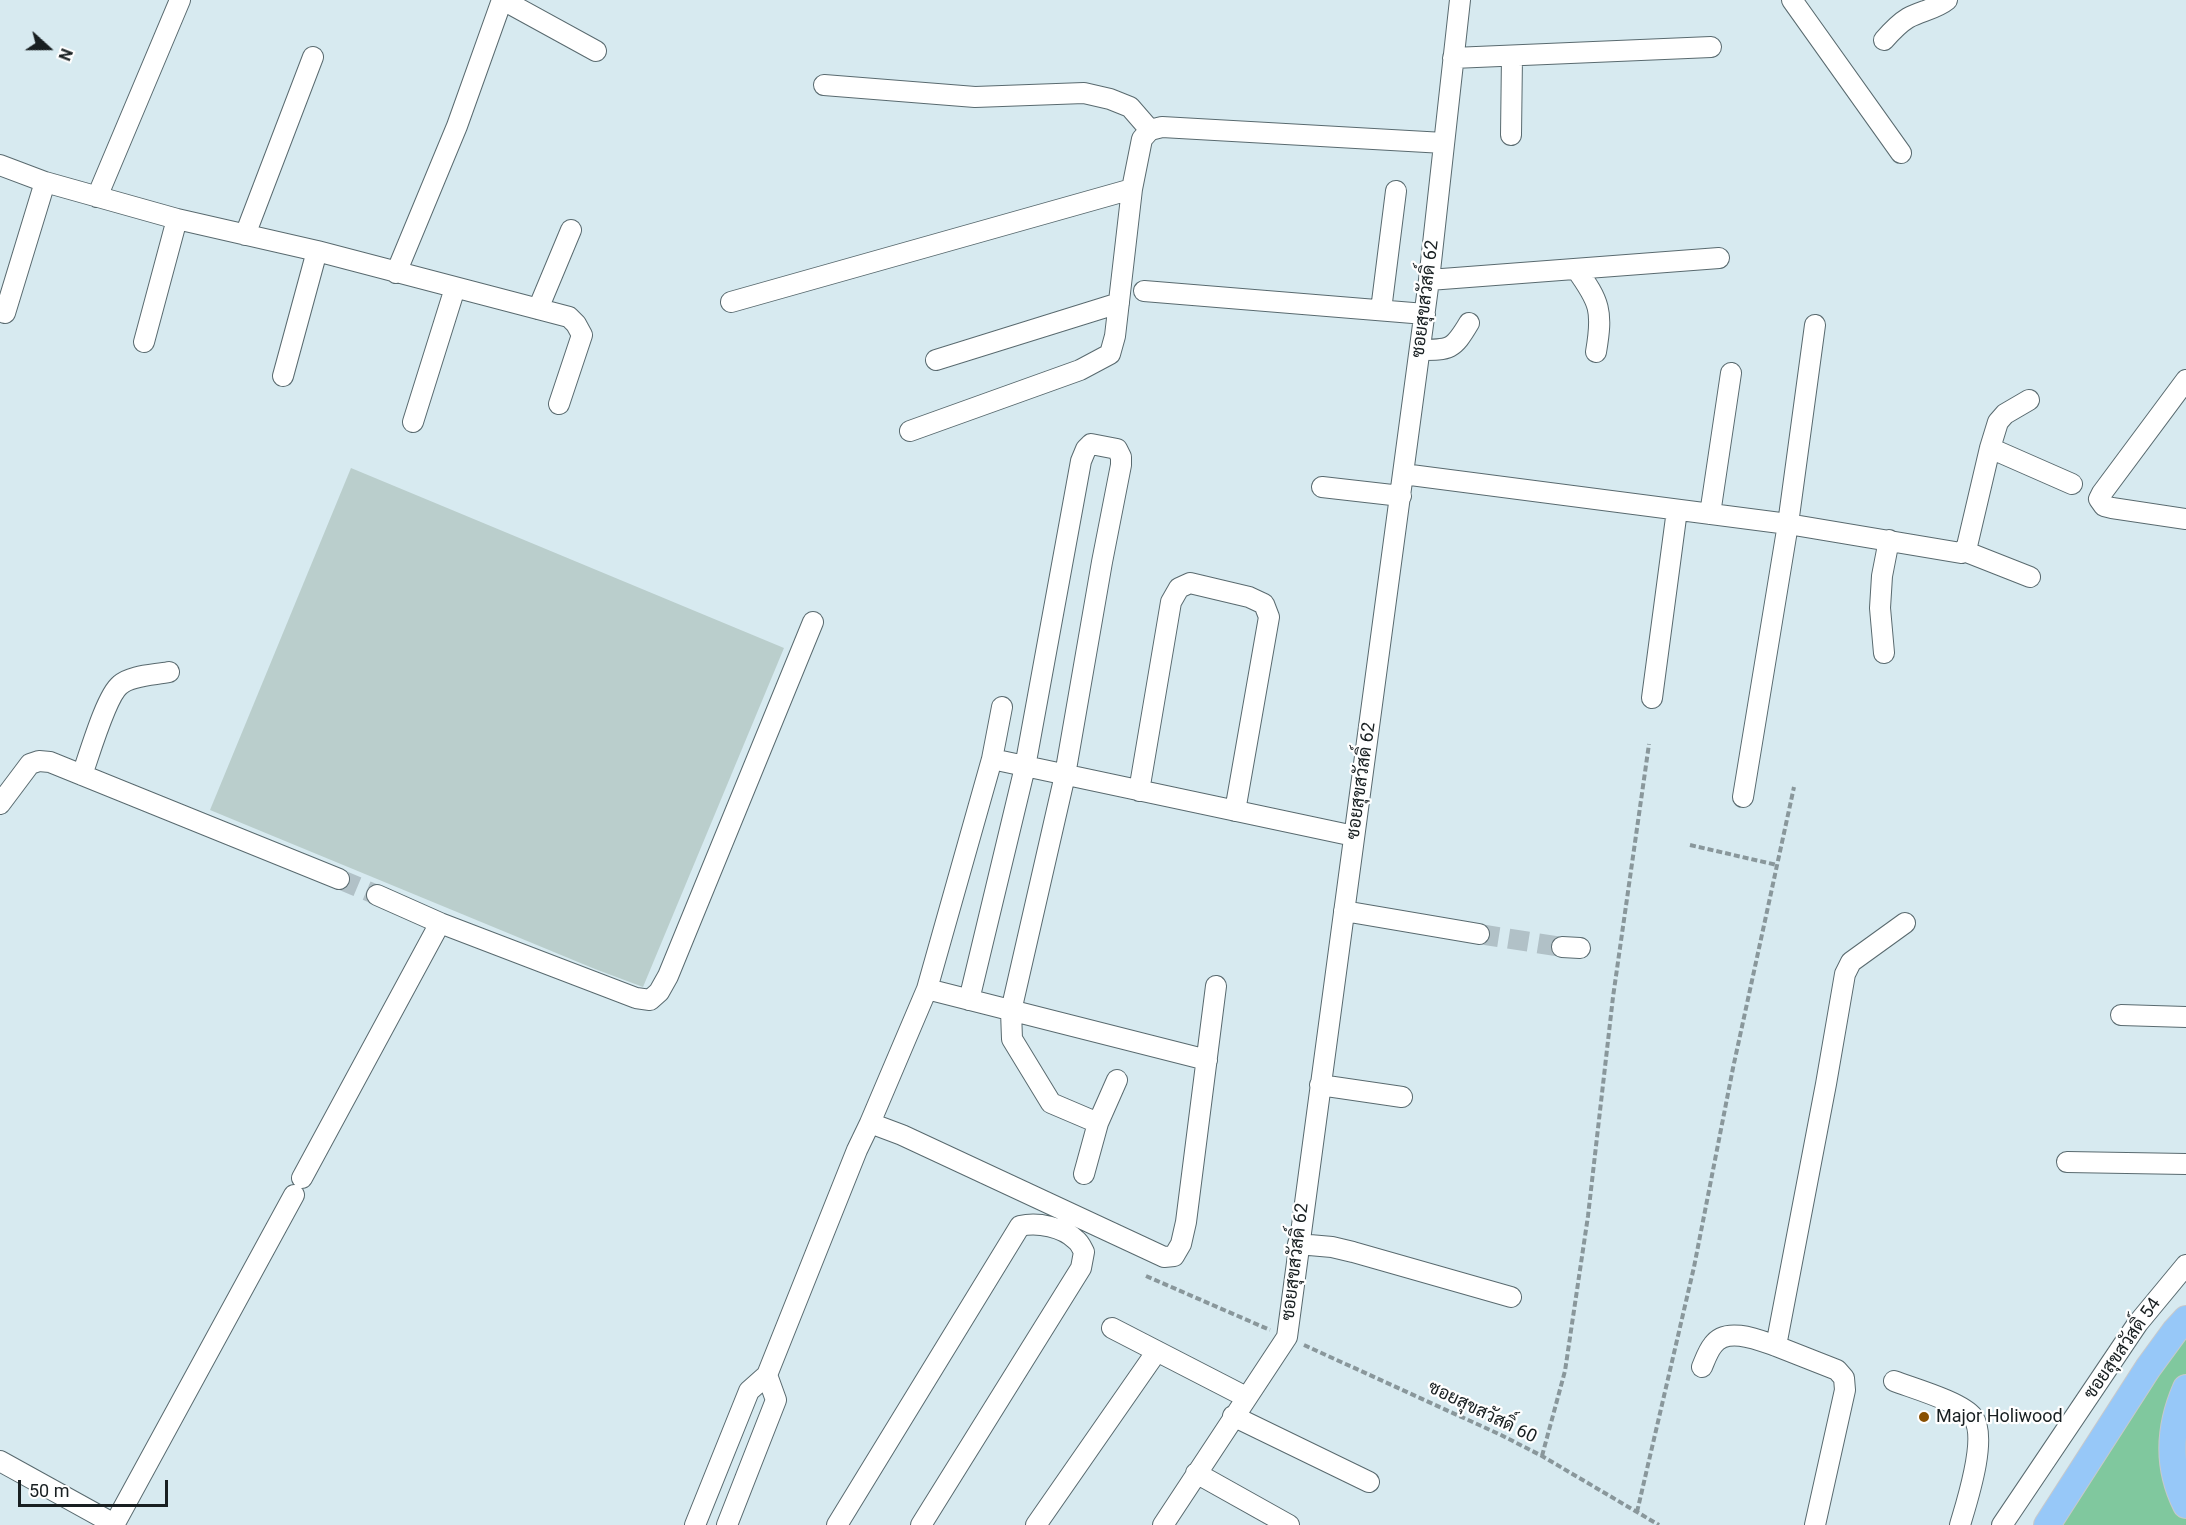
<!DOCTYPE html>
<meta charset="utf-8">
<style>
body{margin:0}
#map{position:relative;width:2186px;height:1525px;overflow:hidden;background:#d7eaf0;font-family:Roboto,sans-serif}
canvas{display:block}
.north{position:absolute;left:18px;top:18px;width:60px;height:60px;-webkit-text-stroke:4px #fff;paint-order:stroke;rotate:111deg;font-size:16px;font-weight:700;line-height:24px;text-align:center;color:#181f21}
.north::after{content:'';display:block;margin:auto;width:21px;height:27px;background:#181f21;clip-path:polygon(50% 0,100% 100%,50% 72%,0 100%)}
.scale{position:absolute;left:18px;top:1480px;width:150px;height:27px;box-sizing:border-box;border:3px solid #181f21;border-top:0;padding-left:8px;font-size:18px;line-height:21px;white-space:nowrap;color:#181f21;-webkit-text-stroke:4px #fff;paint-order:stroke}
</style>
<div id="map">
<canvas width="2186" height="1525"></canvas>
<div class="north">N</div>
<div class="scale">50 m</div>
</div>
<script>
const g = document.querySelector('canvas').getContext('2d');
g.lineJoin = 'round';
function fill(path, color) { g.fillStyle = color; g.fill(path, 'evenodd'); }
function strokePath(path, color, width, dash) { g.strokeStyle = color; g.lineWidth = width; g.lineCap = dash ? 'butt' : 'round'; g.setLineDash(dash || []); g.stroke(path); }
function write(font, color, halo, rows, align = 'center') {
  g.font = font + ' Roboto,Sarabun,sans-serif'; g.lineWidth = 4.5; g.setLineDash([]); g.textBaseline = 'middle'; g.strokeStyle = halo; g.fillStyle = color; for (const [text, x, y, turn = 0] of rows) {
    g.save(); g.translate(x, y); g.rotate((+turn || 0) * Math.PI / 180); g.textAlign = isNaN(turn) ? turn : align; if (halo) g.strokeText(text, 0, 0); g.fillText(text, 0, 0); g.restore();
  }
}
fill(new Path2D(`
 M 2186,1327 L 2186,1525 L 2039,1525 Z`), '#80c89e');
fill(new Path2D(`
 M 351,468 L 784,648 L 643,987 L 595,969 L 210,810 Z`), '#bacecc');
strokePath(new Path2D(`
 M 339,879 L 377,895
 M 1479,934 L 1562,947`), '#b1c1c7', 20, [20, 10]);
const minor = new Path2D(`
 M 503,0 L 596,51
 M 1792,0 L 1901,153
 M 1884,40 C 1891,32 1898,24 1908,18 C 1921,11 1936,9 1947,0
 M 1453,58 L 1711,47
 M 824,85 L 975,97 L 1084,93 L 1110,99 L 1130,107 L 1150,130
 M 1511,135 L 1512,56
 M 0,165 L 45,182 L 177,219 L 317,251 L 569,317 L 576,324 L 582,335 L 559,404
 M 97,197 L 180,0
 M 245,235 L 313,57
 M 1576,269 C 1600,302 1603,311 1596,352
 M 396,273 L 457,126 L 502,0
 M 1429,280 L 1719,258
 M 1144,291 L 1425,314
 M 731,302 L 1132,189 L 1142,139 L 1150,130 L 1162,127 L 1444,143
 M 538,309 L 571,230
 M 1381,310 L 1396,191
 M 5,313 L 45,182
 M 144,342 L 177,219
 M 1420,350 C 1450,350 1453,350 1469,323
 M 936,360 L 1119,303
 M 283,376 L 317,251
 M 2186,380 L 2102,493 L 2099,499 L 2104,506 L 2112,508 L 2186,519
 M 413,422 L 455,288
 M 910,431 L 1080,370 L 1110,354 L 1115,336 L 1132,189
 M 1990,448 L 2072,484
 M 1403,474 L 1788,524 L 1961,553 L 1967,546 L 1990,448 L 1998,422 L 2005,414 L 2029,400
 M 1322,487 L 1401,496
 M 1710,514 L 1731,373
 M 1964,551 L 2030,577
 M 1884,653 L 1880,608 L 1882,576 L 1889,540
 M 1652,698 L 1677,510
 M 992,759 L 1354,836
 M 82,775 C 89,756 106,696 120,685 C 131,675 155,675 169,672
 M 1139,791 L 1171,602 L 1179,588 L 1190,583 L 1249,597 L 1264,604 L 1269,617 L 1235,811
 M 1743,797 L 1788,524 L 1815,325
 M 0,804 L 30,764 L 39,761 L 50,762 L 339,879
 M 377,895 L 440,923
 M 1344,911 L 1479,934
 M 1562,947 L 1580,948
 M 927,989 L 1207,1060
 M 969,1000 L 1025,767 L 1081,461 L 1086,449 L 1091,444 L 1117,449 L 1121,457 L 1121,465 L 1102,562 L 1065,775 L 1011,1011 L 1012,1039 L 1051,1103 L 1098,1123 L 1117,1080
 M 2121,1015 L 2186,1017
 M 1320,1085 L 1402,1097
 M 870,1123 L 927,989 L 992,759 L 1002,707
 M 2067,1162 L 2186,1164
 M 1084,1174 L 1098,1123
 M 302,1178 L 440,923 L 636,998 L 650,1000 L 659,992 L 668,976 L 813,622
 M 1298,1244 L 1332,1247 L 1353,1252 L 1511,1297
 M 1112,1328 L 1246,1397
 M 1702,1367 C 1705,1360 1708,1351 1713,1345 C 1726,1326 1759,1340 1776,1346
 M 1894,1381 C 1912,1388 1962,1402 1973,1417 C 1988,1438 1967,1501 1960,1525
 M 1233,1416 L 1369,1482
 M 0,1461 L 114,1524
 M 1196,1473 L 1289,1525
 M 114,1525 L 294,1195
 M 695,1525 L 749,1391 L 767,1375 L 857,1150 L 870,1123 L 902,1135 L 1164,1257 L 1174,1256 L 1181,1244 L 1186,1222 L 1216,986
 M 727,1525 L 776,1400 L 767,1375
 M 837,1525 L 1020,1226 C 1038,1222 1063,1227 1076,1240 C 1080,1243 1082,1248 1084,1252 L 1081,1268 L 921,1525
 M 1036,1525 L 1157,1351
 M 1163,1525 L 1287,1337 L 1429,280 L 1460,0
 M 1815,1525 L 1845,1390 L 1844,1378 L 1837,1370 L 1776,1346 L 1826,1084 L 1845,974 L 1851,962 L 1905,923
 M 2002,1525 L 2138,1323 L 2186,1265`);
const major = new Path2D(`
 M 2186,1388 C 2169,1427 2167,1467 2186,1505
 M 2047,1525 L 2148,1368 L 2175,1331 L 2186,1319`);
strokePath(minor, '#596a6f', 22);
strokePath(major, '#c8c9ca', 28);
strokePath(new Path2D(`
 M 1690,845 L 1777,865
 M 1146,1276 L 1270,1330
 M 1304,1345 L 1501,1435 L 1542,1456 L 1659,1525
 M 1542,1456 L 1565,1371 L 1588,1216 L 1613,997 L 1649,744
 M 1637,1512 L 1694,1267 L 1733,1068 L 1794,787`), '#89979b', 4, [6, 3]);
strokePath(minor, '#fff', 20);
strokePath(major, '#97c8f8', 26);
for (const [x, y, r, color] of [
 [1924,1417,6,"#885002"]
]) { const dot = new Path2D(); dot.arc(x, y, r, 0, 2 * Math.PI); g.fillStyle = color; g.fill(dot); strokePath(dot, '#fff', 2); }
write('18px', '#181f21', '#fff', [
 ["ซอยสุขสวัสดิ์ 62",1426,299,-83],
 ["ซอยสุขสวัสดิ์ 62",1362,781,-82],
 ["ซอยสุขสวัสดิ์ 62",1296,1262,-83],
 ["ซอยสุขสวัสดิ์ 54",2123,1349,-55],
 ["ซอยสุขสวัสดิ์ 60",1482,1413,26]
]);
write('18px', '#181f21', '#fff', [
 ["Major Holiwood",1936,1417]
], 'left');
</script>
